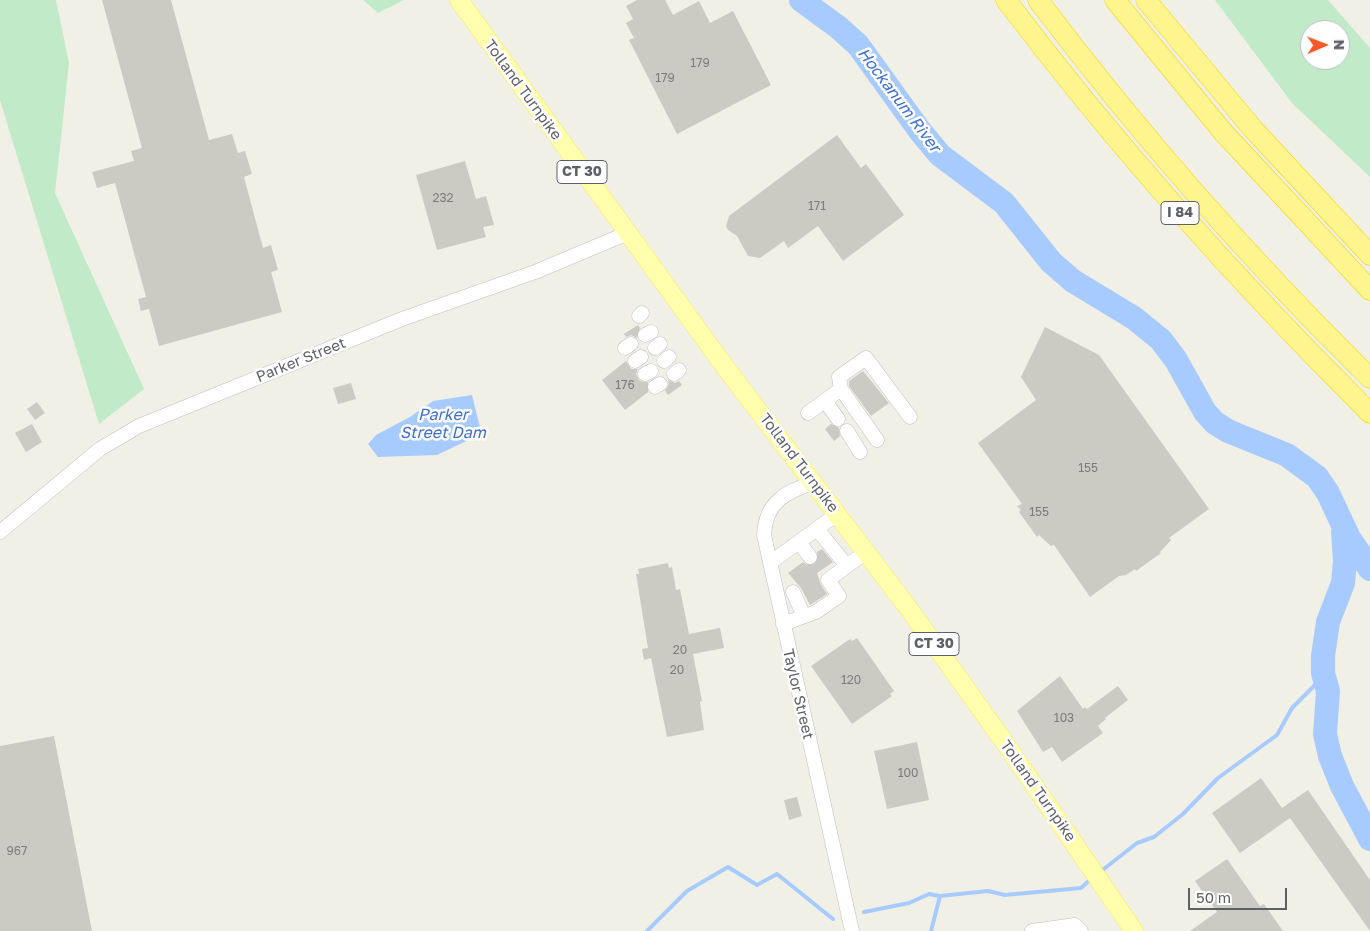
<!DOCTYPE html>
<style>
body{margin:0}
#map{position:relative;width:1370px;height:931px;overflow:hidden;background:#f1f0e6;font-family:"Golos Text",sans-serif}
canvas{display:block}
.north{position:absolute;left:1300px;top:20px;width:50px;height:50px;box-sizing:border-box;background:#fff;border:1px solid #bfbfc3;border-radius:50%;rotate:89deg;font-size:14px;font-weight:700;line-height:20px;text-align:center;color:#5e6068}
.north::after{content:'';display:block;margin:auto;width:18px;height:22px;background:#f75826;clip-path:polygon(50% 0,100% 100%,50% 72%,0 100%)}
.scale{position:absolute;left:1188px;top:888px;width:99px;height:22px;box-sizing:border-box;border:2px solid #5e6068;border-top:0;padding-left:6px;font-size:15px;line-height:18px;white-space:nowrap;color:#5e6068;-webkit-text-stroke:4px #fff;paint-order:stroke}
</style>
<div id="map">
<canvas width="1370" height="931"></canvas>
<div class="north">N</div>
<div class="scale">50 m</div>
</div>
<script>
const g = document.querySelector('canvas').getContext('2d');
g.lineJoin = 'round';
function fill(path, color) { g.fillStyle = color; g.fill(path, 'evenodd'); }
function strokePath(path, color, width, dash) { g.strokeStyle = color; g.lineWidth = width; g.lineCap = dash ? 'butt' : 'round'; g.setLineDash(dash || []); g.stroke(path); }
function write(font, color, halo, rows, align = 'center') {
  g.font = font + ' "Golos Text",sans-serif'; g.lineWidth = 5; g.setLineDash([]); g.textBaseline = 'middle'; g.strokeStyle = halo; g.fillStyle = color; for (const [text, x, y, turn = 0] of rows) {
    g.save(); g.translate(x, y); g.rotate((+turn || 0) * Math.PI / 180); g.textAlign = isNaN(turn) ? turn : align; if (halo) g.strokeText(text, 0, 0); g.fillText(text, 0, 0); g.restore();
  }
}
fill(new Path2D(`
 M 0,0 L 56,0 L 69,63 L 55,193 L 144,389 L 99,424 L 0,100 Z
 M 363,0 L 404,0 L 378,13 Z
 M 1215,0 L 1328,0 L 1370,48 L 1370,177 L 1292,103 ZM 1310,30 L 1340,30 L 1340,60 L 1310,60 Z`), '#c1eac8');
fill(new Path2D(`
 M 472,395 L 483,440 L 475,437 L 437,455 L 378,457 L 368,444 L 376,435 L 410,417 L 433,401 Z`), '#a8cbff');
strokePath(new Path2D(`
 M 1100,872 L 1137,843 L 1154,837 L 1183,814 L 1218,778 L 1277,735 L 1292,708 L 1324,676
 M 864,912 L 909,903 L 929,894 L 940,896
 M 647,931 L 687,891 L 728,867 L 757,885 L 777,874 L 833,919
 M 931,931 L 940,896 L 988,891 L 1005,895 L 1081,888 L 1092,878`), '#a8cbff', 4);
strokePath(new Path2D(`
 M 801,0 L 838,27 L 858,45 L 920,131 L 940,155 L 1004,203 L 1051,262 L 1073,281 L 1134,318 L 1161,340 L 1176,360 L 1205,412 L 1215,423 L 1228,431 L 1287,455 L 1317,477 L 1328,493 L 1349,538 L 1370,569
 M 1343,532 L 1345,561 L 1343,583 L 1328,622 L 1323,656 L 1323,673 L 1328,691 L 1325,734 L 1330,756 L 1342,786 L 1370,839`), '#a8cbff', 24);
fill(new Path2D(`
 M 102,0 L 171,0 L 209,140 L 232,134 L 238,153 L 245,151 L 252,174 L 244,177 L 263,248 L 271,245 L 278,270 L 271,272 L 282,312 L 159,346 L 149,309 L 141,311 L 138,299 L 146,297 L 115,183 L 97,188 L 92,172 L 134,161 L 131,151 L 142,148 Z
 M 637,0 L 665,0 L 673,15 L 699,1 L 710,23 L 733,11 L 771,85 L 677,134 L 629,40 L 634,38 L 626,23 L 633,19 L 626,6 Z
 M 837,135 L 861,168 L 866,164 L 904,215 L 843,261 L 818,226 L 788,248 L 784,241 L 760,258 L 748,256 L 737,236 L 728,230 L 726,226 L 729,216 Z
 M 465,161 L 476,199 L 486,196 L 494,225 L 483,227 L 486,237 L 437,250 L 416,175 Z
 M 638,325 L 640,328 L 637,338 L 631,335 L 626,337 L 624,334 Z
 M 1045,327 L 1099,355 L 1209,509 L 1169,538 L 1171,540 L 1160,552 L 1161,553 L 1136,571 L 1135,569 L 1126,575 L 1119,576 L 1090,597 L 1054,545 L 1051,546 L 1039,535 L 1037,537 L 1019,512 L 1021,510 L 1017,506 L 1022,504 L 978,443 L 1036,400 L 1021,377 Z
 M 626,361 L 631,369 L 638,369 L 636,374 L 640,381 L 648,382 L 648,392 L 625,410 L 602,380 Z
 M 863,371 L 889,403 L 871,416 L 849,386 L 849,381 Z
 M 668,380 L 675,383 L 679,381 L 682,385 L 668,395 L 665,391 L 669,384 Z
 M 351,383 L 356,399 L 338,404 L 333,388 Z
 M 37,402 L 45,413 L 35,420 L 27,409 Z
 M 32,424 L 42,442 L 26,452 L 15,433 Z
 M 831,424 L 839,428 L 840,436 L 834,441 L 825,429 Z
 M 822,549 L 833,562 L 817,573 L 821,585 L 827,594 L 810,605 L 801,588 L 788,573 L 803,562 L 807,565 L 815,564 L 818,560 L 817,552 Z
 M 668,563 L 669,568 L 672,567 L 676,590 L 680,589 L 689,634 L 720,628 L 724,648 L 693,654 L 702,701 L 700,702 L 704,730 L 667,737 L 651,658 L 644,660 L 642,649 L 648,648 L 636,574 L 639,574 L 638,569 Z
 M 857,638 L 894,691 L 890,694 L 892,696 L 852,724 L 811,666 L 850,639 L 852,641 Z
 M 1060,676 L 1083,709 L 1085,707 L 1087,709 L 1118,686 L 1128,700 L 1105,718 L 1106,719 L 1098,726 L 1103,733 L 1062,762 L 1052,747 L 1043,752 L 1017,711 Z
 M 54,736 L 92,931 L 0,931 L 0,746 Z
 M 917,742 L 929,800 L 887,809 L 874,751 Z
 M 1261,778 L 1282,808 L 1308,790 L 1370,880 L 1370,931 L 1290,818 L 1240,853 L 1212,813 Z
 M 797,797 L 802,816 L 789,820 L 784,800 Z
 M 1227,859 L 1260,906 L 1264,904 L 1283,931 L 1190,931 L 1217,912 L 1195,881 Z`), '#cccbc3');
strokePath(new Path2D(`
 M 810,557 L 821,571`), '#ccccc6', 14, [14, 7]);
const minor = new Path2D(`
 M 639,316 L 642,313
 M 645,335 L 651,332
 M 625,348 L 631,344
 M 655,348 L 660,344
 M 635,361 L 641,357
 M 664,361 L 669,357
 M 645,374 L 651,371
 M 674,374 L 679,370
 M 655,387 L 660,384
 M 841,389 L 877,440
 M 825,401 L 838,419
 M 808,413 L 841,389 L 839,377 L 866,358 L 910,417
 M 847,431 L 860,452
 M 814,482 C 785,493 766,501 764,535 L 852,931
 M 817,529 L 847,566
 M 0,532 L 100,449 L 139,426 L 402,319 L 535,272 L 628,233
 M 799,542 L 810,557
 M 770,563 L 837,514
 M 793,592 L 804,616
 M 783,624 L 816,612 L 839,596 L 828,580 L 866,552
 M 1032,931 L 1075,925 L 1081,931`);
const major = new Path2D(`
 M 459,0 L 725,367 L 909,609 L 1007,746 L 1134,931`);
const highway = new Path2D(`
 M 1006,0 C 1117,147 1239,283 1370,413
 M 1038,0 C 1139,134 1250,260 1370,378
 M 1115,0 L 1223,132 L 1370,290
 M 1146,0 L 1253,129 L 1370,255`);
strokePath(minor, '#bebfc6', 15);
strokePath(major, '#fde954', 19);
strokePath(highway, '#f7d200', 21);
strokePath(minor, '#fff', 14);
strokePath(major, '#ffffad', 18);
strokePath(highway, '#fff58f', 20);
write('12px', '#7a7b7f', null, [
 ["179",700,63],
 ["179",665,78],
 ["232",443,198],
 ["171",817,206],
 ["176",625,385],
 ["155",1088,468],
 ["155",1039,512],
 ["20",680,650],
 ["20",677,670],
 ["120",851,680],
 ["103",1064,718],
 ["100",908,773],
 ["967",17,851]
]);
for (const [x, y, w] of [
 [582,172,50],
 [1180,213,38],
 [934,644,50]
]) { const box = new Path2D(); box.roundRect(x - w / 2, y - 11.5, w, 23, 4); g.fillStyle = '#fff'; g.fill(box); strokePath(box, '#5e6068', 1); }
write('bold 14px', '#5e6068', null, [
 ["CT 30",582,172],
 ["I 84",1180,213],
 ["CT 30",934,644]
]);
write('15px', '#5e6068', '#fff', [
 ["Tolland Turnpike",523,90,54],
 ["Parker Street",301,360,-22],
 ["Tolland Turnpike",799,463,53],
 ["Taylor Street",798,694,77],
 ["Tolland Turnpike",1038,791,55]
]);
write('italic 16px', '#406ece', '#fff', [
 ["Hockanum River",899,100,53],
 ["Parker",443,415],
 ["Street Dam",443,433]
]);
</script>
